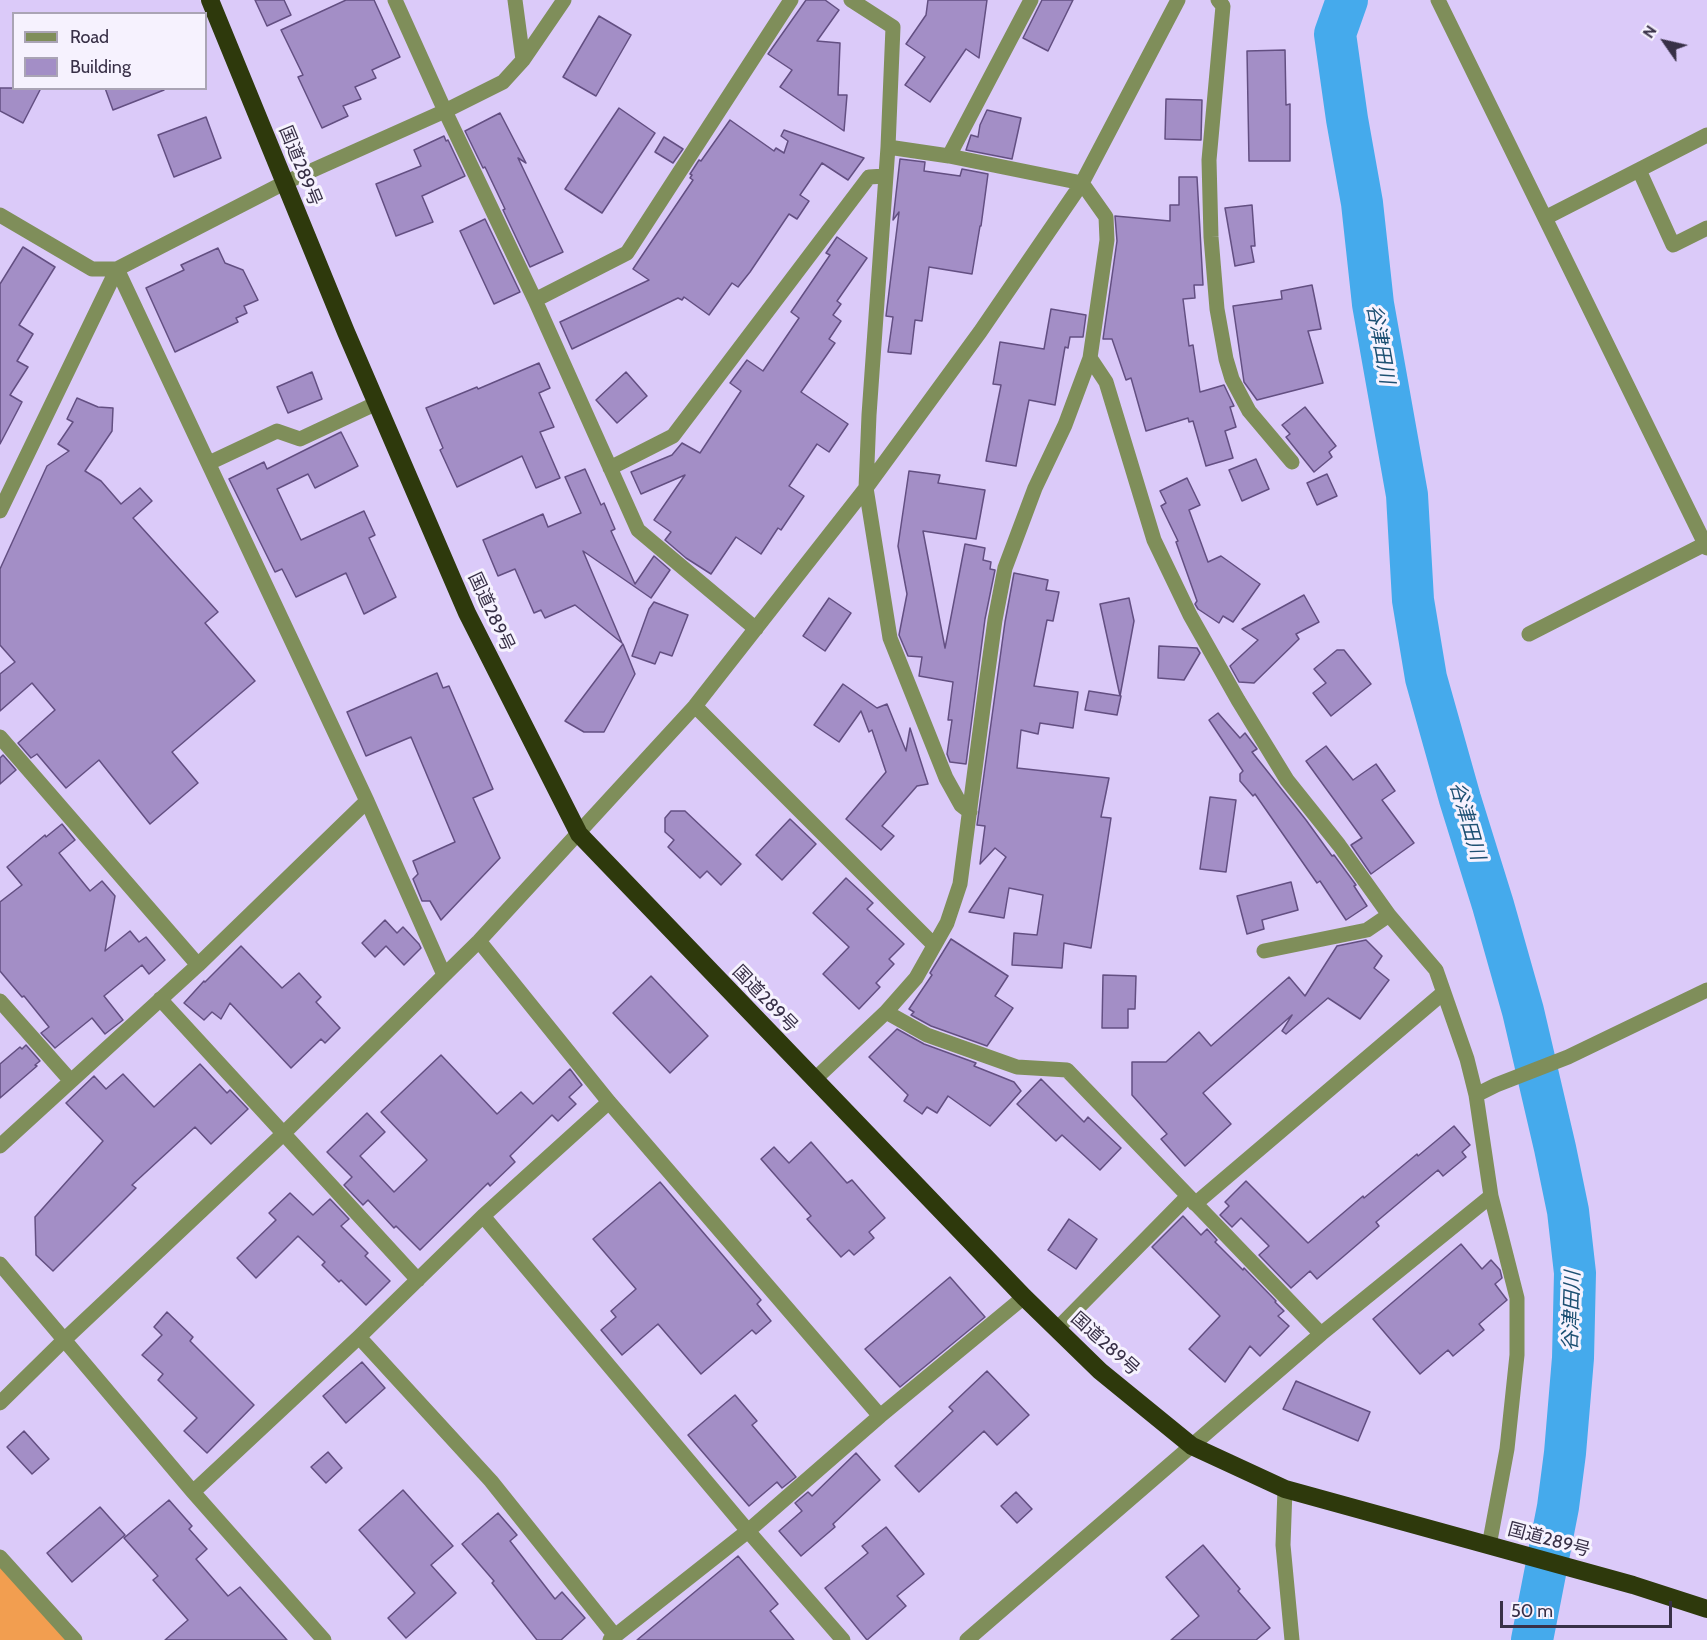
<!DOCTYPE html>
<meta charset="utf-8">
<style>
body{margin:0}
#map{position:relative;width:1707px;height:1640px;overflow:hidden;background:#dbcaf9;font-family:Cabin,sans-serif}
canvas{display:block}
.legend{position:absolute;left:12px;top:12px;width:195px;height:78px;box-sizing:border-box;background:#f6f2fe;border:2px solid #aaa4b5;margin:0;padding:8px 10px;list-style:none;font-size:18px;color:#383047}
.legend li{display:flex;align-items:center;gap:12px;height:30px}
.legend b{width:30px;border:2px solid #aaa4b5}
.north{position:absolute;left:1635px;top:12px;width:60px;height:60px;-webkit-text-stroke:4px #f6f2fe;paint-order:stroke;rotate:304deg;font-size:16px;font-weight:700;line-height:24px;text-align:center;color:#383047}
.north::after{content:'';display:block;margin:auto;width:21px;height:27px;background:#383047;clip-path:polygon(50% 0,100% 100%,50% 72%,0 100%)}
.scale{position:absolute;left:1500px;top:1601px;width:172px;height:27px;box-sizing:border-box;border:3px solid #383047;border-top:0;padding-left:8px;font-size:18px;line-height:21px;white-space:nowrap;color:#383047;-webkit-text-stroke:4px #f6f2fe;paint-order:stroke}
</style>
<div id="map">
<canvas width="1707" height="1640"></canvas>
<ul class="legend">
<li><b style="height:8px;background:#7f8e5a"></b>Road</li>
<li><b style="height:16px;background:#a38ec6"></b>Building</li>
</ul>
<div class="north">N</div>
<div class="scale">50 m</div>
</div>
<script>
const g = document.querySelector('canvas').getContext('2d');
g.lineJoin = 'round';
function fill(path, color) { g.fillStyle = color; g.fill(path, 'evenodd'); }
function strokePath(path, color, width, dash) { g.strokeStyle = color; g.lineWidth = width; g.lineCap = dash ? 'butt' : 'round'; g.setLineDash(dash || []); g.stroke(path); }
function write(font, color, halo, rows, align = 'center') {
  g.font = font + ' Cabin,"Noto Sans JP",sans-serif'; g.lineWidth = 6; g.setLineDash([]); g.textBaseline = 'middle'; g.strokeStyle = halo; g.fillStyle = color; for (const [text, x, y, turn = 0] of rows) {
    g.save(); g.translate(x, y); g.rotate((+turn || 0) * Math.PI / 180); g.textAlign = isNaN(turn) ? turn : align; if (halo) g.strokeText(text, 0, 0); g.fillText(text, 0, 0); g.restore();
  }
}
fill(new Path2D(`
 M 0,1562 L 71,1640 L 0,1640 Z`), '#f29e50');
strokePath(new Path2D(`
 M 1347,0 L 1335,34 L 1347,119 L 1362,203 L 1373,304 L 1407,495 L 1413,600 L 1426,678 L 1460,799 L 1493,905 L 1523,1011 L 1555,1148 L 1568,1211 L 1575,1273 L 1573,1358 L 1565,1453 L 1558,1507 L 1532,1640`), '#45aaec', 42);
const building = new Path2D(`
 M 255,0 L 284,0 L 291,15 L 267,26 Z
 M 346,0 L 374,0 L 400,57 L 372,70 L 376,78 L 355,87 L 361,99 L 343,106 L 348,116 L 322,128 L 298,77 L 303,75 L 281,30 Z
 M 806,0 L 825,0 L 839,10 L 817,41 L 840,43 L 838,95 L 847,95 L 844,131 L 780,87 L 792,70 L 768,54 Z
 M 928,0 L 987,0 L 979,58 L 966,49 L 930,102 L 905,85 L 925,57 L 906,44 L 926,15 Z
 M 1042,0 L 1073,0 L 1048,51 L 1023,38 Z
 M 599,16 L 631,35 L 596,96 L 563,77 Z
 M 1285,50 L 1286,105 L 1290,104 L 1290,161 L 1249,161 L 1247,51 Z
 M 0,88 L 41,88 L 23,123 L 0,111 Z
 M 105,88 L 164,88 L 164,90 L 113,110 Z
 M 1166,99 L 1202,100 L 1201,140 L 1165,139 Z
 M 619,108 L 655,133 L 602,213 L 565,189 Z
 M 987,110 L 1021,118 L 1012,159 L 966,150 L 971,135 L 978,137 L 980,125 Z
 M 500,113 L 526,163 L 518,158 L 563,252 L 530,267 L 503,210 L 505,209 L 485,167 L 483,168 L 465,131 Z
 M 206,117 L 221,158 L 174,177 L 158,135 Z
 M 730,120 L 774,151 L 776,148 L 784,153 L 788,141 L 781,136 L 784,130 L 864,158 L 848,180 L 822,163 L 800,195 L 809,201 L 797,219 L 789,214 L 750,272 L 738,287 L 732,283 L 709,315 L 684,297 L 682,300 L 678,298 L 572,349 L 560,322 L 649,280 L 633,269 L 693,180 L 690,178 L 692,175 L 690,174 L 699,160 L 701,161 Z
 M 444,136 L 446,141 L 448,140 L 465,176 L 422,196 L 433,222 L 396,236 L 376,184 L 421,166 L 414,150 Z
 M 664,137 L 683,149 L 673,163 L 655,152 Z
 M 900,159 L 925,162 L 924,171 L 960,176 L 962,169 L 988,174 L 981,226 L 980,226 L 972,274 L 929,267 L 922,321 L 915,320 L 911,354 L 888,352 L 893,317 L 886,316 L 899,212 L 893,220 Z
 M 1179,177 L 1197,177 L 1203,285 L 1194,285 L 1195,298 L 1183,299 L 1189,346 L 1193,345 L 1200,392 L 1224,385 L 1234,406 L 1230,407 L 1236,427 L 1225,431 L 1233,458 L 1206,466 L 1193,421 L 1189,422 L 1188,418 L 1146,431 L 1131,378 L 1126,380 L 1112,339 L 1103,339 L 1117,241 L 1115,216 L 1170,221 L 1170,205 L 1179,205 Z
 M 1252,205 L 1255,246 L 1251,246 L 1254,262 L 1235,266 L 1225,208 Z
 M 485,219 L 520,292 L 494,304 L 460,231 Z
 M 837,237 L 867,258 L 837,301 L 841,304 L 833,315 L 841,321 L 829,339 L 835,343 L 801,392 L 848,424 L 829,452 L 817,444 L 789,486 L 804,496 L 781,530 L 778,528 L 761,554 L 736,537 L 711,574 L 686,558 L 665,540 L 671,532 L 654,520 L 685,475 L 641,494 L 631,472 L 672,455 L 682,443 L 700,453 L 741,391 L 730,383 L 747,360 L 763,371 L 799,318 L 791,312 L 830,255 L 826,253 Z
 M 23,247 L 55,267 L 19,325 L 33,334 L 17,361 L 28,367 L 10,395 L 22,402 L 0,444 L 0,284 Z
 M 218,248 L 225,263 L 243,270 L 258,300 L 244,306 L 247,313 L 236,318 L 238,322 L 175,352 L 146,288 L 184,270 L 181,265 Z
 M 1312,285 L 1321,329 L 1308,331 L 1323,383 L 1257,400 L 1244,382 L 1233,306 L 1282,299 L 1281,291 Z
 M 1051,309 L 1086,315 L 1083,337 L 1070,337 L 1068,348 L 1065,347 L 1055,405 L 1029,400 L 1016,466 L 986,461 L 1001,385 L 993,384 L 1000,342 L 1044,349 Z
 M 539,363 L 550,388 L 539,393 L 554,427 L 540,432 L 560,478 L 536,488 L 522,456 L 457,487 L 440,450 L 443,448 L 426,408 L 477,387 L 478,389 Z
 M 312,372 L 322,399 L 288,413 L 277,387 Z
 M 626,372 L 647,396 L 617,423 L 596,400 Z
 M 77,398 L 98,407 L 113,408 L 112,431 L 85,471 L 101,481 L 121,504 L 140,488 L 152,501 L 133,518 L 218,612 L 205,623 L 255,681 L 172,752 L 198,783 L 150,824 L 99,760 L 66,788 L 37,754 L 31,758 L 18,743 L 55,710 L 32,683 L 0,711 L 0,674 L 15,662 L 0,645 L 0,569 L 47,466 L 69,451 L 58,444 L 73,422 L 67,419 Z
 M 1305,407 L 1336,446 L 1329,452 L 1332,457 L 1314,472 L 1286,437 L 1290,434 L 1282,425 Z
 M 341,432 L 358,466 L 315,488 L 308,474 L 277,489 L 301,540 L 364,511 L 375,535 L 369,538 L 396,597 L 364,614 L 346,573 L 296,597 L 282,569 L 275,572 L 229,479 L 264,462 L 267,469 Z
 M 1256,459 L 1269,489 L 1242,501 L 1229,470 Z
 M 585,469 L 601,505 L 604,503 L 615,529 L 611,531 L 635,584 L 654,556 L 670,570 L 651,598 L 583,551 L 622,643 L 575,605 L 545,618 L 541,610 L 534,613 L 515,569 L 498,576 L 483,540 L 543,514 L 548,527 L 581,513 L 565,477 Z
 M 909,471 L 940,475 L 938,483 L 985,490 L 976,539 L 923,531 L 945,648 L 965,544 L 985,548 L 983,560 L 991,562 L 990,569 L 995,570 L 985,619 L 966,764 L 950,762 L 947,754 L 952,720 L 948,720 L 953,682 L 919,676 L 922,657 L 908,656 L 899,635 L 907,594 L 898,546 Z
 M 1327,474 L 1337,496 L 1317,505 L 1307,483 Z
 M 1187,478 L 1200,505 L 1189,510 L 1208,562 L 1221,556 L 1260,584 L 1233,622 L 1223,616 L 1219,623 L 1198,609 L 1195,604 L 1197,601 L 1176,542 L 1178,541 L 1161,506 L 1166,503 L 1160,491 Z
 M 1014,573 L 1048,580 L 1046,590 L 1059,592 L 1053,621 L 1047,620 L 1034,686 L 1078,692 L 1073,728 L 1040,723 L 1038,734 L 1021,730 L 1017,768 L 1109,778 L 1101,817 L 1111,818 L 1091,948 L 1064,943 L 1062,968 L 1012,965 L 1014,933 L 1037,935 L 1043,895 L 1009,888 L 1004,918 L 969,912 L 1006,857 L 995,848 L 980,864 L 985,826 L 977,825 L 1005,622 Z
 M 1304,595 L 1319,622 L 1296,634 L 1299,639 L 1254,683 L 1239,682 L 1230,666 L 1258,640 L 1242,629 Z
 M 829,598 L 851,613 L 825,651 L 803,636 Z
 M 1129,598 L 1134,621 L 1120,696 L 1100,604 Z
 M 654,602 L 688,615 L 672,656 L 660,652 L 655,664 L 632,656 L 649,609 Z
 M 623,644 L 635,674 L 604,732 L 584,732 L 565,721 Z
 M 1159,646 L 1197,648 L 1200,653 L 1184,680 L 1158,678 Z
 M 1337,650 L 1344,650 L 1371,684 L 1331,716 L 1313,693 L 1326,683 L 1314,669 Z
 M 437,673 L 443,688 L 449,686 L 493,789 L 473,798 L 500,858 L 441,920 L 430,901 L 422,901 L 413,879 L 418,874 L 413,861 L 455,842 L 411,737 L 366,756 L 347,712 Z
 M 843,684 L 877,708 L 887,704 L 906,751 L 910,728 L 928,784 L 917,786 L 882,826 L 894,836 L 881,850 L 846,819 L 886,772 L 872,730 L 869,732 L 861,711 L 839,742 L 814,725 Z
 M 1089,691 L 1121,696 L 1117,715 L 1085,710 Z
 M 1218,713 L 1240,738 L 1245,733 L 1257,749 L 1252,752 L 1306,820 L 1332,856 L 1334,855 L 1356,885 L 1354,886 L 1367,906 L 1346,920 L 1320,881 L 1317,883 L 1255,794 L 1253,796 L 1240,781 L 1240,774 L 1243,771 L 1209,720 Z
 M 1326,746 L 1353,780 L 1376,764 L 1395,791 L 1382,800 L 1414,843 L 1371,874 L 1351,845 L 1362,838 L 1306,761 Z
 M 3,755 L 16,770 L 0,784 L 0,758 Z
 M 1210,797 L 1236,800 L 1226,872 L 1200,869 Z
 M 671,811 L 685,811 L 741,864 L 721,885 L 707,871 L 700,878 L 668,847 L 674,840 L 665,832 L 665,818 Z
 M 790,819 L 816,844 L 782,880 L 756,855 Z
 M 62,824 L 75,840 L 59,853 L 90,891 L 102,881 L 115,896 L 105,951 L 130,931 L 139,942 L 146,937 L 165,960 L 149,974 L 142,965 L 104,996 L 123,1020 L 105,1034 L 92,1018 L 55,1048 L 41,1033 L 49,1027 L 24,996 L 22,997 L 0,971 L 0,902 L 22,885 L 7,867 L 45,835 L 46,837 Z
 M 846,878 L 873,903 L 867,909 L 904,944 L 889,959 L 894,964 L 876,983 L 880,987 L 859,1009 L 823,974 L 849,947 L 813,913 Z
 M 1291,882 L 1298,910 L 1262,920 L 1264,929 L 1247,934 L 1237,896 Z
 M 385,920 L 397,933 L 403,927 L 419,944 L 421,948 L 404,965 L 386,946 L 375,957 L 362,943 Z
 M 951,939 L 1008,976 L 995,996 L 1013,1008 L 987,1046 L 931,1026 L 911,1015 L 914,1012 L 909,1009 L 932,975 L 930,973 Z
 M 1366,940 L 1382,956 L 1374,968 L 1389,980 L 1360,1019 L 1328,998 L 1286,1034 L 1282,1031 L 1292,1015 L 1203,1093 L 1231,1124 L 1185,1166 L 1161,1139 L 1167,1134 L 1132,1095 L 1132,1062 L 1166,1062 L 1199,1032 L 1211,1046 L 1289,977 L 1305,996 L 1337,946 Z
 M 241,946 L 282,988 L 299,973 L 321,997 L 316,1002 L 340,1028 L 325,1043 L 321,1039 L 291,1068 L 230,1003 L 221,1019 L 212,1012 L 204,1020 L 184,1003 L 204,981 L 205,982 Z
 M 1103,975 L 1136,976 L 1135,1009 L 1128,1009 L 1128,1028 L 1102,1028 Z
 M 651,976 L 708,1036 L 670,1073 L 613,1013 Z
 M 897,1029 L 924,1044 L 976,1063 L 974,1066 L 1014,1082 L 1021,1091 L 990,1126 L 948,1096 L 937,1113 L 927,1107 L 922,1114 L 904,1101 L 908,1095 L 869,1057 Z
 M 26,1045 L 40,1061 L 35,1065 L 37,1066 L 0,1098 L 0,1064 L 20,1047 L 22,1049 Z
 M 441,1055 L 497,1114 L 521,1092 L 533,1104 L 570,1069 L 582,1085 L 569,1097 L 576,1104 L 558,1121 L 552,1115 L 510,1156 L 515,1162 L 490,1186 L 488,1183 L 420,1250 L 396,1226 L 394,1228 L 368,1200 L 363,1205 L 344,1185 L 352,1177 L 327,1152 L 367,1113 L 385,1132 L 360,1156 L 394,1192 L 427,1160 L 381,1112 Z
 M 200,1064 L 227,1093 L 230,1090 L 248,1109 L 211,1144 L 195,1127 L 132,1185 L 136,1188 L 53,1271 L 36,1255 L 35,1217 L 103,1141 L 66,1103 L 94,1076 L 106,1089 L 123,1074 L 154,1107 Z
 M 1041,1079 L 1084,1122 L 1088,1117 L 1121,1148 L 1100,1170 L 1062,1135 L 1056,1141 L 1017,1104 Z
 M 1454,1126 L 1470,1145 L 1462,1152 L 1466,1157 L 1443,1176 L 1438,1170 L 1376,1222 L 1379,1226 L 1317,1279 L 1310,1271 L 1291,1288 L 1259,1255 L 1269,1246 L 1241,1218 L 1232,1227 L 1220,1215 L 1229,1206 L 1225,1202 L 1246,1181 L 1308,1243 L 1363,1196 L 1364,1198 L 1417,1154 L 1418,1156 Z
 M 811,1142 L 847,1183 L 852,1180 L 885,1218 L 869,1232 L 874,1238 L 854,1255 L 849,1250 L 841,1257 L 807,1219 L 811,1216 L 761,1159 L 774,1147 L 789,1163 Z
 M 660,1182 L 761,1300 L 757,1304 L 771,1321 L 756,1334 L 752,1330 L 701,1374 L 658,1324 L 622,1355 L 601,1330 L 616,1317 L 611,1311 L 636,1289 L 593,1239 Z
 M 290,1193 L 313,1215 L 330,1199 L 349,1219 L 341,1226 L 368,1253 L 365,1256 L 390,1281 L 366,1305 L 341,1280 L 339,1282 L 322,1265 L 325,1262 L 298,1236 L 256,1278 L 237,1258 L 276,1220 L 269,1213 Z
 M 1183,1216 L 1201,1235 L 1207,1229 L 1217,1240 L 1215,1242 L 1243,1270 L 1244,1268 L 1276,1301 L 1275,1302 L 1284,1311 L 1278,1316 L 1289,1326 L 1260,1356 L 1250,1346 L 1225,1382 L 1189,1349 L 1220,1316 L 1152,1247 Z
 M 1069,1219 L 1097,1239 L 1076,1269 L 1048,1250 Z
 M 1461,1244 L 1482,1269 L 1491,1260 L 1500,1270 L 1502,1278 L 1495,1284 L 1507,1300 L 1479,1324 L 1484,1330 L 1453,1356 L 1448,1350 L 1420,1374 L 1373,1319 Z
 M 950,1277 L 985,1317 L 900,1387 L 865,1349 Z
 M 167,1312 L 193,1337 L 190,1341 L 254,1405 L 207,1453 L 184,1431 L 197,1418 L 158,1380 L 163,1374 L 142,1355 L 162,1335 L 154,1327 Z
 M 362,1362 L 385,1388 L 346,1423 L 323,1396 Z
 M 987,1371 L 1029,1415 L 997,1445 L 984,1431 L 919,1492 L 895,1466 L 953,1411 L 949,1407 Z
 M 1296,1381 L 1370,1412 L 1358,1441 L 1283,1409 Z
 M 735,1395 L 757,1421 L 752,1425 L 796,1477 L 782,1488 L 777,1482 L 749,1506 L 688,1435 Z
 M 24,1431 L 49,1459 L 32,1474 L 7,1447 Z
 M 328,1452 L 342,1468 L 326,1483 L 311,1467 Z
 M 856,1453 L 880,1480 L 833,1524 L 835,1527 L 801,1556 L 779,1531 L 802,1511 L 795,1503 L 808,1492 L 812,1496 Z
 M 403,1490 L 453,1546 L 431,1565 L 456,1593 L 406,1638 L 388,1618 L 415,1593 L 359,1530 Z
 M 1016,1492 L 1032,1509 L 1017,1523 L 1001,1506 Z
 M 169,1500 L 192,1526 L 189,1529 L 207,1549 L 196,1559 L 228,1596 L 240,1587 L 287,1640 L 165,1640 L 188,1620 L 153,1580 L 158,1576 L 124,1538 Z
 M 100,1507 L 125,1535 L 72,1582 L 47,1553 Z
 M 498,1513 L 517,1535 L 510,1541 L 555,1599 L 562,1592 L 585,1618 L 561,1640 L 537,1640 L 492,1583 L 494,1581 L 462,1544 Z
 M 886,1527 L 924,1574 L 897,1596 L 906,1606 L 867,1640 L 825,1588 L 868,1553 L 862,1546 Z
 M 1203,1545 L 1240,1589 L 1238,1591 L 1270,1628 L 1256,1640 L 1171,1640 L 1199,1616 L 1166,1577 Z
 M 738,1556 L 778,1604 L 770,1611 L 794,1640 L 637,1640 Z`);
fill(building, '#a38ec6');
strokePath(building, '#634f82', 1.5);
strokePath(new Path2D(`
 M 395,0 L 445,111 L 535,300 L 638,530 L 756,629
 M 515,0 L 523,60
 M 851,0 L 893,27 L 888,147 L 869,415 L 866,488 L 890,638 L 946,778 L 961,805 L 970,812
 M 1218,0 L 1223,6 L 1209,160 L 1211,237 L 1217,309 L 1226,359 L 1232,379 L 1249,411 L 1292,462
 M 1438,0 L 1707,548
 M 949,156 L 1031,0
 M 1639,170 L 1673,245 L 1707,228
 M 0,215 L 92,269 L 117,269 L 284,183 L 445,111 L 503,82 L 523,60 L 564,0
 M 1545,218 L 1707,135
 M 117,269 L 367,801 L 444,975
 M 535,300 L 627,253 L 791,0
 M 1090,358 L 1106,382 L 1154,540 L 1190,615 L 1238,700 L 1287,780 L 1339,845 L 1389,915 L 1436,970 L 1467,1059 L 1476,1095 L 1491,1196 L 1517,1298 L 1517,1355 L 1507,1449 L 1489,1546
 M 209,463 L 277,431 L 300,439 L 377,403
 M 610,468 L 673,436 L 869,177 L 885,176
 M 0,511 L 117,269
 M 1529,634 L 1705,544
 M 695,706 L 934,945
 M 0,737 L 198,965
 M 479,941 L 609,1102 L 880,1416
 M 1264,951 L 1367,930 L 1389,915
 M 160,999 L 418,1280
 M 0,1001 L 70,1080
 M 886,1012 L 927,1035 L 1017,1067 L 1067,1070 L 1321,1334
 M 814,1080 L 886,1012 L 916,978 L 947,923 L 960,884 L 986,685 L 995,620 L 1005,568 L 1035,488 L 1065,425 L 1090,358 L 1107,240 L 1106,217 L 1082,183 L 949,156 L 888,147
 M 1476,1095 L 1496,1085 L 1568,1057 L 1707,990
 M 0,1146 L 198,965 L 367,801
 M 1195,1204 L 1443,993
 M 483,1216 L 748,1531 L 843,1640
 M 0,1264 L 193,1492 L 324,1640
 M 1057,1329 L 1188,1196
 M 359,1337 L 491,1481 L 615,1636
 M 0,1403 L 64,1340 L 283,1134 L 479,941 L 695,706 L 866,488 L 980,332 L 1082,183 L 1178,0
 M 1285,1489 L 1283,1545 L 1292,1640
 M 193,1492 L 359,1337 L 483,1216 L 609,1102
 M 0,1557 L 75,1640
 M 610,1640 L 748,1531 L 880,1416 L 1024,1297
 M 967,1640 L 1321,1334 L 1491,1196`), '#7f8e5a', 15);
strokePath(new Path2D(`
 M 210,0 L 346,332 L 467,613 L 579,834 L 1024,1297 L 1100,1371 L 1192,1446 L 1285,1489 L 1633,1585 L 1707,1609`), '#2e390c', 18);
write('18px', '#383047', '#f6f2fe', [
 ["国道289号",300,166,68],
 ["国道289号",491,612,65],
 ["国道289号",765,999,46],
 ["国道289号",1105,1344,42],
 ["国道289号",1549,1540,15]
]);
write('italic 20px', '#1d5073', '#f6f2fe', [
 ["谷津田川",1380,344,80],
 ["谷津田川",1467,821,74],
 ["谷津田川",1572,1311,-88]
]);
</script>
